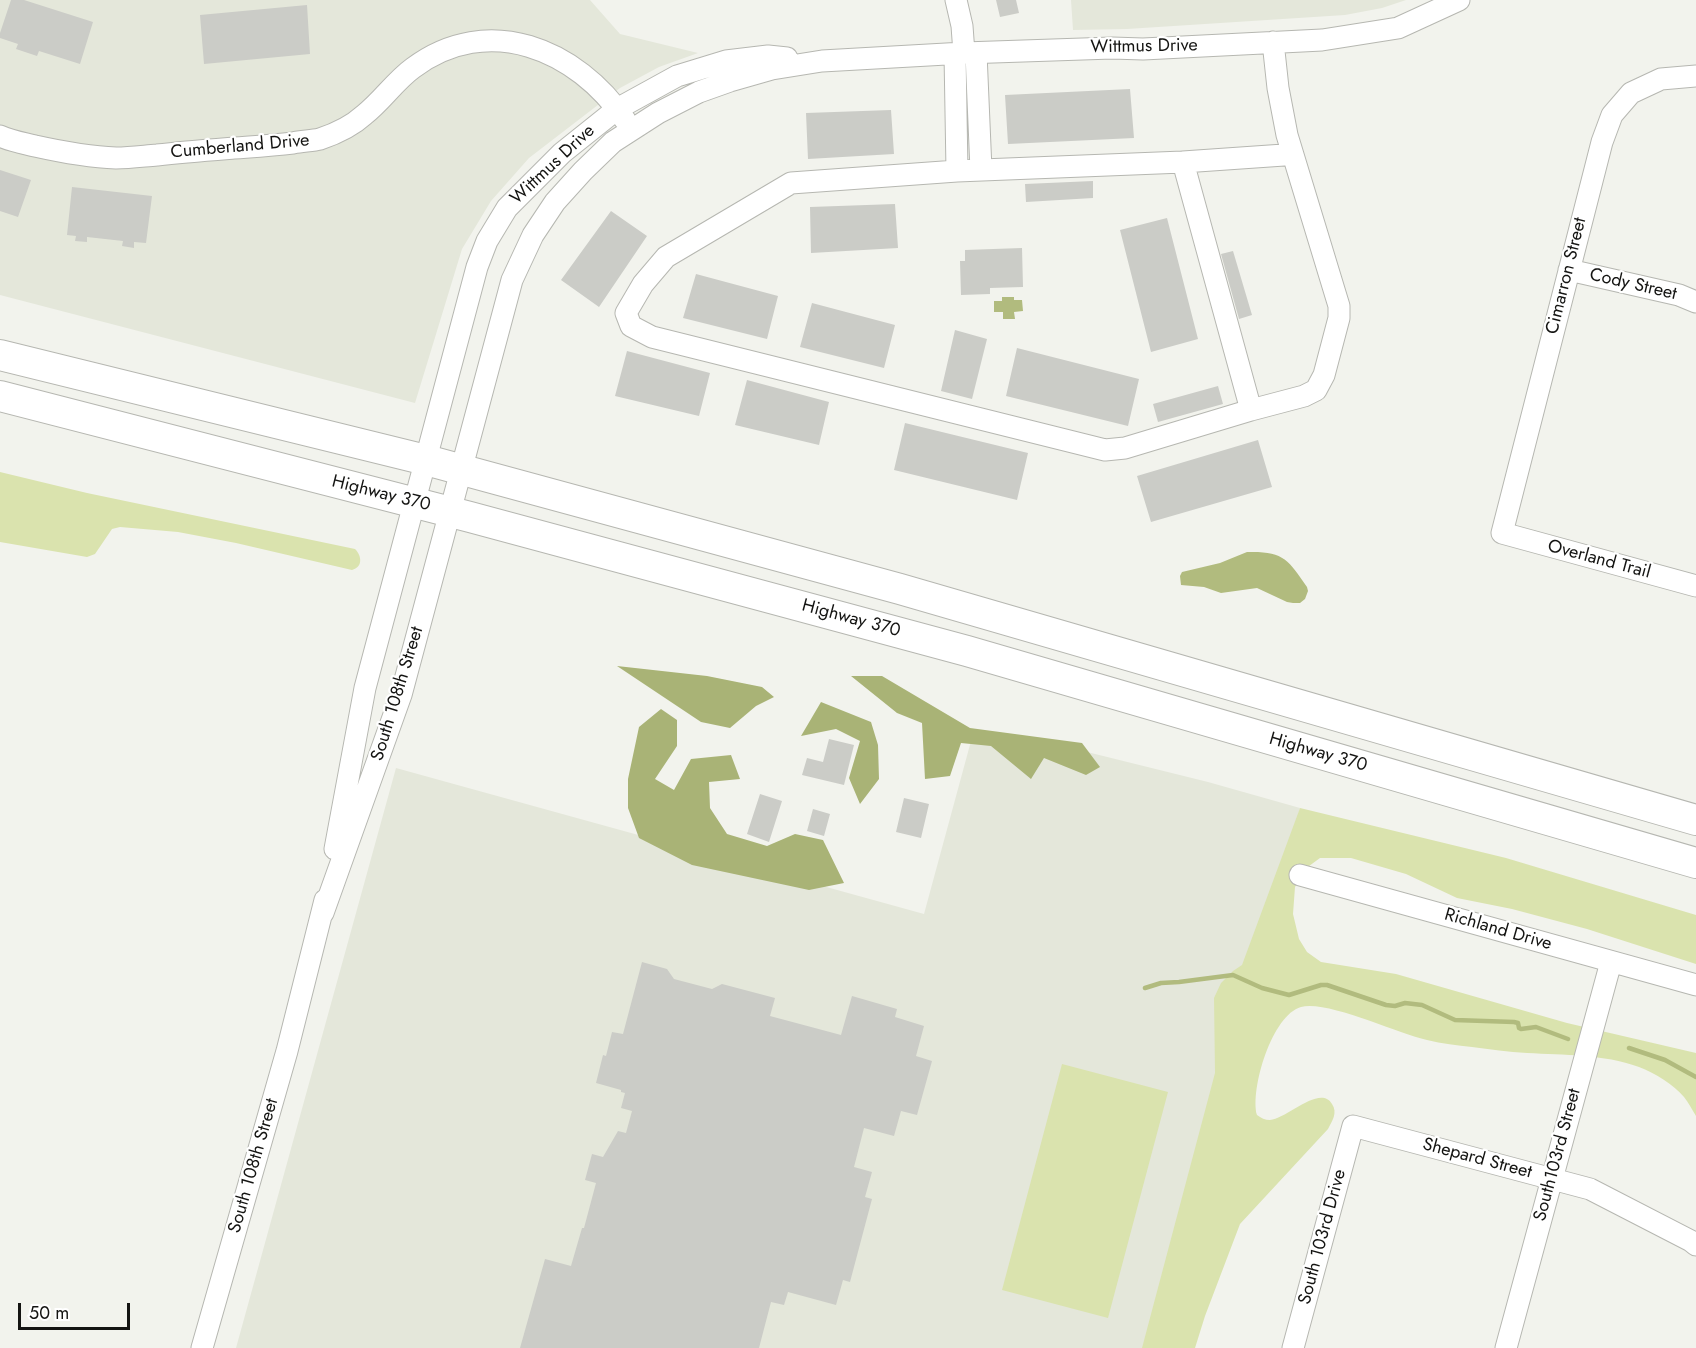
<!DOCTYPE html>
<style>
body{margin:0}
#map{position:relative;width:1696px;height:1348px;overflow:hidden;background:#f2f3ed;font-family:Jost,sans-serif}
canvas{display:block}
.scale{position:absolute;left:18px;top:1303px;width:112px;height:27px;box-sizing:border-box;border:3px solid #141412;border-top:0;padding-left:8px;font-size:18px;line-height:21px;white-space:nowrap;color:#141412;-webkit-text-stroke:4px #fff;paint-order:stroke}
</style>
<div id="map">
<canvas width="1696" height="1348"></canvas>
<div class="scale">50 m</div>
</div>
<script>
const g = document.querySelector('canvas').getContext('2d');
g.lineJoin = 'round';
function fill(path, color) { g.fillStyle = color; g.fill(path, 'evenodd'); }
function strokePath(path, color, width, dash) { g.strokeStyle = color; g.lineWidth = width; g.lineCap = dash ? 'butt' : 'round'; g.setLineDash(dash || []); g.stroke(path); }
function write(font, color, halo, rows, align = 'center') {
  g.font = font + ' Jost,sans-serif'; g.lineWidth = 4.5; g.setLineDash([]); g.textBaseline = 'middle'; g.strokeStyle = halo; g.fillStyle = color; for (const [text, x, y, turn = 0] of rows) {
    g.save(); g.translate(x, y); g.rotate((+turn || 0) * Math.PI / 180); g.textAlign = isNaN(turn) ? turn : align; if (halo) g.strokeText(text, 0, 0); g.fillText(text, 0, 0); g.restore();
  }
}
fill(new Path2D(`
 M 0,0 L 590,0 L 620,34 L 698,53 L 659,67 L 620,88 L 529,158 L 491,201 L 462,249 L 415,403 L 0,295 Z
 M 1071,0 L 1406,0 L 1382,8 L 1345,15 L 1127,29 L 1073,30 Z
 M 974,730 L 1075,749 L 1208,782 L 1300,808 L 1155,1348 L 236,1348 L 396,768 L 924,914 Z`), '#e4e7da');
fill(new Path2D(`
 M 0,472 L 87,493 L 355,549 C 362,556 363,567 352,570 L 236,543 L 178,532 L 120,527 L 112,529 L 95,554 L 87,557 L 0,542 Z
 M 1300,808 L 1506,858 L 1696,915 L 1696,964 L 1587,929 L 1512,909 L 1457,898 L 1406,874 L 1351,858 L 1320,858 L 1305,869 L 1295,887 L 1293,914 L 1299,939 L 1307,952 L 1321,962 L 1396,974 L 1567,1023 L 1696,1053 L 1696,1116 C 1692,1110 1689,1103 1684,1097 C 1673,1084 1655,1073 1639,1067 C 1603,1054 1564,1055 1527,1053 C 1508,1052 1490,1049 1472,1047 C 1457,1045 1442,1044 1427,1040 C 1396,1033 1327,1000 1301,1007 C 1272,1015 1250,1089 1257,1115 C 1261,1118 1265,1120 1270,1120 C 1287,1119 1320,1084 1332,1104 C 1338,1113 1332,1121 1328,1129 L 1240,1224 L 1205,1316 L 1195,1348 L 1142,1348 L 1215,1073 L 1214,998 L 1221,983 L 1233,971 L 1242,965 Z
 M 1062,1064 L 1168,1092 L 1108,1318 L 1002,1290 Z`), '#dae3ae');
fill(new Path2D(`
 M 617,666 L 707,676 L 762,687 L 774,697 L 756,706 L 730,728 L 701,722 Z
 M 851,676 L 882,676 L 970,728 L 1082,743 L 1100,767 L 1086,775 L 1044,758 L 1031,779 L 991,746 L 961,743 L 950,776 L 925,779 L 922,723 L 897,713 Z
 M 821,702 L 871,722 L 878,745 L 879,779 L 860,804 L 849,778 L 860,741 L 836,729 L 801,736 Z
 M 661,709 L 677,720 L 677,746 L 655,779 L 674,790 L 691,759 L 731,755 L 740,779 L 709,782 L 710,808 L 727,834 L 767,846 L 795,834 L 823,840 L 844,883 L 809,890 L 692,865 L 639,838 L 628,808 L 628,779 L 639,727 Z`), '#a9b376');
fill(new Path2D(`
 M 1002,297 L 1014,297 L 1014,300 L 1022,300 L 1023,311 L 1014,312 L 1015,319 L 1003,319 L 1003,312 L 994,312 L 994,301 L 1002,301 Z
 M 1247,552 C 1283,551 1288,559 1307,587 L 1308,591 L 1305,599 L 1300,603 L 1293,603 L 1287,602 L 1257,588 L 1221,593 L 1204,587 L 1181,585 L 1180,576 L 1182,572 L 1220,563 Z`), '#b1bb7e');
strokePath(new Path2D(`
 M 1145,988 L 1161,983 L 1179,982 L 1233,975 L 1262,988 L 1289,995 L 1321,985 L 1327,985 L 1386,1005 L 1395,1006 L 1405,1003 L 1422,1005 L 1455,1020 L 1514,1022 L 1518,1023 L 1519,1028 L 1521,1029 L 1536,1027 L 1568,1039
 M 1629,1048 L 1665,1060 L 1696,1077`), '#b1bb7e', 4.5);
fill(new Path2D(`
 M 11,0 L 24,0 L 93,22 L 80,64 L 39,51 L 37,56 L 16,49 L 18,44 L 0,38 L 0,33 Z
 M 996,0 L 1016,0 L 1019,13 L 1000,17 Z
 M 307,5 L 310,54 L 204,64 L 200,15 Z
 M 1130,89 L 1134,138 L 1008,144 L 1005,95 Z
 M 891,110 L 894,154 L 808,159 L 806,113 Z
 M 0,170 L 31,180 L 18,217 L 0,211 Z
 M 1093,181 L 1093,198 L 1026,202 L 1025,184 Z
 M 72,187 L 152,196 L 146,243 L 134,242 L 134,248 L 122,246 L 123,241 L 87,237 L 87,242 L 75,241 L 76,236 L 67,235 Z
 M 895,204 L 898,248 L 811,253 L 810,207 Z
 M 611,211 L 647,236 L 599,307 L 561,280 Z
 M 1167,218 L 1198,339 L 1151,352 L 1120,230 Z
 M 1022,248 L 1023,287 L 990,288 L 990,294 L 961,295 L 960,261 L 965,261 L 965,250 Z
 M 1233,251 L 1252,315 L 1239,319 L 1221,254 Z
 M 696,274 L 778,296 L 767,339 L 683,318 Z
 M 812,303 L 895,325 L 884,368 L 800,347 Z
 M 955,330 L 987,339 L 972,399 L 941,391 Z
 M 1017,348 L 1139,379 L 1128,426 L 1006,396 Z
 M 627,351 L 710,373 L 699,416 L 615,396 Z
 M 747,380 L 829,402 L 819,445 L 735,425 Z
 M 1218,386 L 1223,404 L 1158,422 L 1153,404 Z
 M 905,423 L 1028,453 L 1017,500 L 894,470 Z
 M 1258,440 L 1272,487 L 1151,522 L 1137,476 Z
 M 829,739 L 854,745 L 844,785 L 802,775 L 807,758 L 823,762 Z
 M 760,794 L 782,801 L 769,842 L 747,834 Z
 M 904,798 L 929,804 L 921,838 L 896,832 Z
 M 813,809 L 830,814 L 824,836 L 807,831 Z
 M 642,962 L 667,969 L 674,979 L 712,989 L 722,984 L 775,998 L 770,1016 L 841,1035 L 852,996 L 897,1009 L 895,1017 L 924,1026 L 916,1056 L 932,1061 L 917,1115 L 901,1111 L 894,1136 L 864,1128 L 854,1167 L 872,1172 L 865,1197 L 872,1199 L 850,1282 L 843,1280 L 836,1305 L 788,1292 L 784,1305 L 771,1302 L 759,1348 L 520,1348 L 545,1259 L 571,1266 L 582,1228 L 584,1228 L 596,1183 L 585,1180 L 592,1154 L 603,1157 L 618,1131 L 626,1133 L 632,1111 L 621,1108 L 625,1093 L 621,1092 L 621,1090 L 596,1083 L 603,1055 L 606,1056 L 612,1032 L 623,1034 Z`), '#cbccc7');
const minor = new Path2D(`
 M 956,0 L 962,26 L 964,53
 M 976,53 L 981,170
 M 955,54 L 957,171
 M 1696,76 L 1661,79 L 1631,93 L 1612,115 L 1602,142 L 1502,533 L 1696,586
 M 0,136 C 11,141 23,143 35,146 C 62,152 89,157 116,158 C 130,158 144,156 157,155 C 183,152 209,150 234,148 C 254,147 274,145 293,143 C 302,141 312,141 320,139 C 335,134 352,126 364,115 C 382,101 395,81 413,68 C 488,12 577,49 625,120
 M 1183,162 L 1251,410 L 1125,448 L 1105,450 L 652,337 L 631,326 L 626,313 L 643,284 L 666,257 L 791,183 L 957,171 Z
 M 1183,162 L 1284,155 L 1292,152
 M 1569,270 L 1679,295 L 1696,302
 M 1251,410 L 1304,396 L 1316,390 L 1324,375 L 1339,318 L 1339,306 L 1287,135 L 1278,88 L 1273,42
 M 335,849 L 365,688 L 477,267 L 487,241 L 507,208 L 562,153 L 617,109 L 677,76 L 726,61 L 768,56 L 787,58
 M 1300,875 L 1696,985
 M 323,913 L 401,695 L 512,280 L 533,235 L 555,202 L 583,171 L 613,142 L 658,113 L 699,92 L 730,81 L 772,69 L 822,61 L 964,53 L 1112,48 L 1143,49 L 1322,40 L 1398,28 L 1459,0
 M 202,1348 L 287,1051 L 325,900
 M 1293,1348 L 1353,1126 L 1590,1189 L 1691,1241 L 1696,1245
 M 1506,1348 L 1611,962`);
const highway = new Path2D(`
 M 0,355 L 426,460 L 900,589 L 1696,820
 M 0,396 L 470,517 L 967,651 L 1696,863`);
strokePath(minor, '#b6b7b1', 23);
strokePath(highway, '#b6b7b1', 32);
strokePath(minor, '#fff', 21);
strokePath(highway, '#fff', 30);
write('18px', '#141412', '#fff', [
 ["Wittmus Drive",1144,47,-1],
 ["Cumberland Drive",240,147,-5],
 ["Wittmus Drive",553,165,-43],
 ["Cimarron Street",1567,276,-76],
 ["Cody Street",1633,285,13],
 ["Highway 370",381,494,14],
 ["Overland Trail",1599,560,15],
 ["Highway 370",851,619,15],
 ["South 108th Street",398,694,-73],
 ["Highway 370",1318,753,16],
 ["Richland Drive",1498,930,16],
 ["South103rd Street",1558,1155,-75],
 ["Shepard Street",1477,1159,15],
 ["South 108th Street",254,1166,-74],
 ["South 103rd Drive",1323,1237,-75]
]);
</script>
